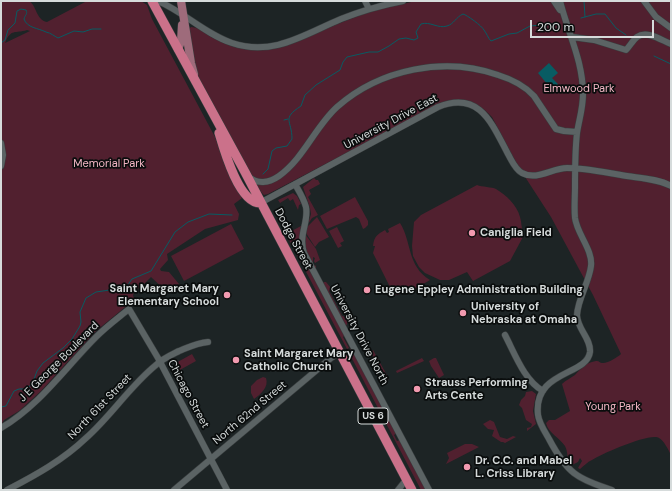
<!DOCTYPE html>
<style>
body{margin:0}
#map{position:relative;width:672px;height:491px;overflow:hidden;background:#1d2425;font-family:"DM Sans",sans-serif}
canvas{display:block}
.frame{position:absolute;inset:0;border:2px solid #d6dbdb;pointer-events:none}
.scale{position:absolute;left:530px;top:20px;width:124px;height:18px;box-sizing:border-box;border:2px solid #d6dbdb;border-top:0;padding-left:5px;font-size:12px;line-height:14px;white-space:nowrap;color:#d6dbdb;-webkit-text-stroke:3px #0a0d0d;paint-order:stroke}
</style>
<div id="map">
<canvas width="672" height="491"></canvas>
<div class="frame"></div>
<div class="scale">200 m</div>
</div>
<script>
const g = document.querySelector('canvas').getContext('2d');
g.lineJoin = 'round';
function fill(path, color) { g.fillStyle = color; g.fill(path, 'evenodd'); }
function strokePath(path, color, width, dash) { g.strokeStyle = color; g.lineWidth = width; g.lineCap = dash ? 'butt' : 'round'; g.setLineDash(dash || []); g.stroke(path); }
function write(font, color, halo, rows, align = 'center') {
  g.font = font + ' "DM Sans",sans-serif'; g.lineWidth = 3.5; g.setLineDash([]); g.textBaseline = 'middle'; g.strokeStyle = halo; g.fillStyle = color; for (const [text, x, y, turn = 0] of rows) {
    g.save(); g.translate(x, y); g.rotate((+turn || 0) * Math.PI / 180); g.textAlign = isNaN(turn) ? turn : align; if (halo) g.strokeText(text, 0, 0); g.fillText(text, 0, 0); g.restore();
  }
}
fill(new Path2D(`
 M 1,1 L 29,1 C 37,6 36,20 47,22 L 85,2 L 141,1 L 147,5 L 152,19 L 215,137 L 225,166 L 242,198 L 234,204 L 239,214 L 238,220 L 205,229 L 167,254 L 168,260 L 160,269 L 161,271 L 169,272 L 179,284 L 168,293 L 151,277 L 142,286 L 134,291 L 133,296 L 135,299 L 96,331 L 41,391 L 19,411 L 4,420 L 1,425 ZM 27,30 L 30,31 L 5,43 C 11,28 15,34 27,30 Z
 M 416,1 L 550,1 L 552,2 L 556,1 L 671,1 L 671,455 C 668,449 664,441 659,438 C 651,432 601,454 592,460 C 587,462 584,466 580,469 L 578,468 L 582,461 L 580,458 L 578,462 L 572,465 L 569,463 C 567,457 568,452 565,446 C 560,438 548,433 546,423 L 549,420 L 555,420 L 570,411 L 562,384 C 566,380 571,378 575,375 C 580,369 587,362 596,361 C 600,361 598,362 602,363 C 607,364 618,357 621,354 L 593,295 L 551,217 L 518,166 L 492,117 C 479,103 463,96 444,102 L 268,194 L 264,195 L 261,192 L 196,73 L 189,29 L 191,27 C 201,27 207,36 215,39 C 228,46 242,50 256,50 C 284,50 303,38 328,28 C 342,22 357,16 371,11 C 386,6 401,5 416,1 Z
 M 314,178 L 316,180 L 318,180 L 320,184 L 309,190 L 311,194 L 308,197 L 318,215 L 312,218 L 308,224 L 311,214 L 310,208 L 303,187 Z
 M 477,185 C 482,187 492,187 496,189 C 506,195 517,205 520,217 C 522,224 521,228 524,235 L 510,261 L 473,281 L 467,272 L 449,280 L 440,280 L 425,273 L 419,267 L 413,256 L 412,246 L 414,222 L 421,215 Z
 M 293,193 L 297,196 L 301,204 L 299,205 L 298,210 L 293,199 L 290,201 L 288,198 L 280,203 L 278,200 Z
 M 355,197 L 368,221 L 368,225 L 365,228 L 363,229 L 359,219 L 356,217 L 327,229 L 320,216 Z
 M 317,217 L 329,237 L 319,242 L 315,247 L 306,233 L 307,227 Z
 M 400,223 C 412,242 407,266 430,280 L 413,290 C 407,288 401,296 394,295 L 373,253 L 375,246 L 373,246 C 374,236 378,234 385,230 L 387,233 L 389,232 L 388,229 Z
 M 231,224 L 244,249 L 184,281 L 171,256 Z
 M 301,226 L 299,241 L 345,335 L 343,337 L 349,348 L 347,349 L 286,234 Z
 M 337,227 L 344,241 L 340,243 L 342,246 L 338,248 L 329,231 Z
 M 305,234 L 316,249 L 320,260 L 315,263 L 314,261 L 315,258 L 313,257 L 313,264 L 316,266 L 316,268 L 315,268 C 307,253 305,250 305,234 Z
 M 324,282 L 326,282 L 331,288 L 329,291 L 342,316 L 346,317 L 348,322 L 346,326 L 323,283 Z
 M 349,345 L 350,345 L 382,405 L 381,406 L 383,408 L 397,433 L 394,435 L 397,441 L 400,440 L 426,489 L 421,490 L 348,351 L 351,349 Z
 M 373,350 L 389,379 L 386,380 L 371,353 Z
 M 192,354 L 196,361 L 178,371 L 174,364 Z
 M 422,358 L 424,361 L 397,373 L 396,371 Z
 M 434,358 L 436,358 L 444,375 L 439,378 L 431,366 L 424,369 L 431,366 L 429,361 Z
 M 263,377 L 266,378 C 269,387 261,394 254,399 L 251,393 L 251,386 L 257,380 Z
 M 532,391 L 536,394 L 533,411 L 536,424 L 527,431 L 527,428 L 531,427 L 532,424 L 526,420 L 522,408 L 519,405 L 521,400 L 525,396 L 526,392 Z
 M 490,420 L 494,422 L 500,437 L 507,439 L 513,436 L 516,437 L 505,443 L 503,442 L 501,442 L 492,436 L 494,430 L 488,429 L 483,424 Z
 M 465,444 L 472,444 L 479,447 L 446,464 L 449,458 L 447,453 Z`), '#51202f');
fill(new Path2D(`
 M 549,63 L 558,73 L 552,78 L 558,84 L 552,90 L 538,73 Z`), '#085c63');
strokePath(new Path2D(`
 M 584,1 L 585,17
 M 581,18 L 596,14 L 605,14 L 616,28 L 626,35
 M 1,43 L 5,40 L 8,30 L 15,23 L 17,11 L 21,9 L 26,10 C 28,14 25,15 24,19 C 27,28 38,28 46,32 C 51,33 54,36 58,38 L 74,31 L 83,32 L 92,29 L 101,29
 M 654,56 L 671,64
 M 284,120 L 288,119
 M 263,174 L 268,169 L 272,151 L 276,148 L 287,146 L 292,139 C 292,120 281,119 301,106 L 305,95 L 316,85 L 340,70 L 343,62 L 347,57 L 369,52 L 378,52 L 389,46 L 399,39 L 406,38 L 414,40 L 418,38 L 416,32 L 421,24 C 430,21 438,29 447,26 C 454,24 456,17 463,14 C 467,15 482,26 484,30 C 487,34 488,38 491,41 L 509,34 L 517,33 L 530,26 L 553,24
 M 1,407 L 6,406 L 14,391 L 19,389 L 25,389 L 29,387 L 33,382 L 37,371 L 43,363 L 63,348 L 72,339 L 80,326 L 81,322 L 80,312 L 86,298 L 96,292 L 123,288 L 127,286 L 132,279 L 151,271 L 175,232 L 188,222 L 209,214 L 232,215`), '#085c63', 1);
const minor = new Path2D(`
 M 158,1 C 184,12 205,34 232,43 C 273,57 305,34 341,19 C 361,11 382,5 403,1
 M 365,1 L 369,9
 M 554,1 L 560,10
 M 560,1 C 568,33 583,61 583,94 C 583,108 579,120 577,133 C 575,151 575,169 575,187 C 575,197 574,208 575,218 C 577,234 593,250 591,266 C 589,283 578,298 577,315 C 577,329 591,338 590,352 C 587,376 533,370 538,415 C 539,423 545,432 549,439 C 567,473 577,479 612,490
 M 644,1 L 656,17 L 671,28
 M 572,37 L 594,40 L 626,50 C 630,46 633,40 637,37 C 647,30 661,40 671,44
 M 1,143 L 3,155 L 1,166
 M 248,176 C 257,185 269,183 279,176 C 304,158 315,127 337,107 C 380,69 445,56 498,75 C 511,79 524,85 534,96 L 556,129 L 564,131 L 577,132
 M 295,184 C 299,191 304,199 306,207 C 309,222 298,235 304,253 L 429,490
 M 260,203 L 438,107 C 480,90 492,124 508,154 C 512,161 515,169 522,173 C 537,181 552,168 567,168 C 584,168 603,172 621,175 C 636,178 657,178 671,186
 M 505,335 C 515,354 524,380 543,391
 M 1,428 C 40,405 65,368 96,337 C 107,326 118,318 129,309 L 158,358 L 227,490
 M 7,490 C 36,475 63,460 86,438 C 111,416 130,386 156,365 C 162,359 171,355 179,351 C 189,347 197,343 208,342
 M 174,490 L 331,358 L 340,353
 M 398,490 L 406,480`);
const major = new Path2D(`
 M 181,1 L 191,63 L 194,74
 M 178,49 L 181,42 L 182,25`);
const highway = new Path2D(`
 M 152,1 L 245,172 L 412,490
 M 219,133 C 224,150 239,203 260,203`);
strokePath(minor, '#393e3f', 7);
strokePath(major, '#393e3f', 9);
strokePath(highway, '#393e3f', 10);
strokePath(minor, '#5b6364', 6);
strokePath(major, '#9e6b7b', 8);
strokePath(highway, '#cb718a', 9);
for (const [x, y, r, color] of [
 [472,233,4,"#f29ab0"],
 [367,290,4,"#f29ab0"],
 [227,295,4,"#f29ab0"],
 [463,313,4,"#f29ab0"],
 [236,360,4,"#f29ab0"],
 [417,389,4,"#f29ab0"],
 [467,467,4,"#f29ab0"]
]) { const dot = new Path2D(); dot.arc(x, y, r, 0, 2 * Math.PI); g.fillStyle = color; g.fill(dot); strokePath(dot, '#0a0d0d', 1.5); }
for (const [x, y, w] of [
 [373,416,30]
]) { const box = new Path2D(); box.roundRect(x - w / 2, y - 8, w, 16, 3); g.fillStyle = '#0a0d0d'; g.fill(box); strokePath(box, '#d6dbdb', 1); }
write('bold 10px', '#d6dbdb', null, [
 ["US 6",373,416]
]);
write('11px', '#f3b7c5', '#0a0d0d', [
 ["Elmwood Park",579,89],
 ["Memorial Park",109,164],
 ["Young Park",613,407]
]);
write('11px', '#d6dbdb', '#0a0d0d', [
 ["University Drive East",391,122,-28],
 ["Dodge Street",293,239,62],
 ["University Drive North",359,335,62],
 ["J E George Boulevard",59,362,-45],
 ["Chicago Street",188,394,62],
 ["North 61st Street",100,407,-46],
 ["North 62nd Street",250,413,-40]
]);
write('bold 11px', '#d6dbdb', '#0a0d0d', [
 ["Caniglia Field",480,233],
 ["Saint Margaret Mary",219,289,"right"],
 ["Elementary School",219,302,"right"],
 ["Eugene Eppley Administration Building",375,290],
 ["University of",471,307],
 ["Nebraska at Omaha",471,320],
 ["Saint Margaret Mary",244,354],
 ["Catholic Church",244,367],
 ["Strauss Performing",425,383],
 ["Arts Cente",425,396],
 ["Dr. C.C. and Mabel",475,461],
 ["L. Criss Library",475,474]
], 'left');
</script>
